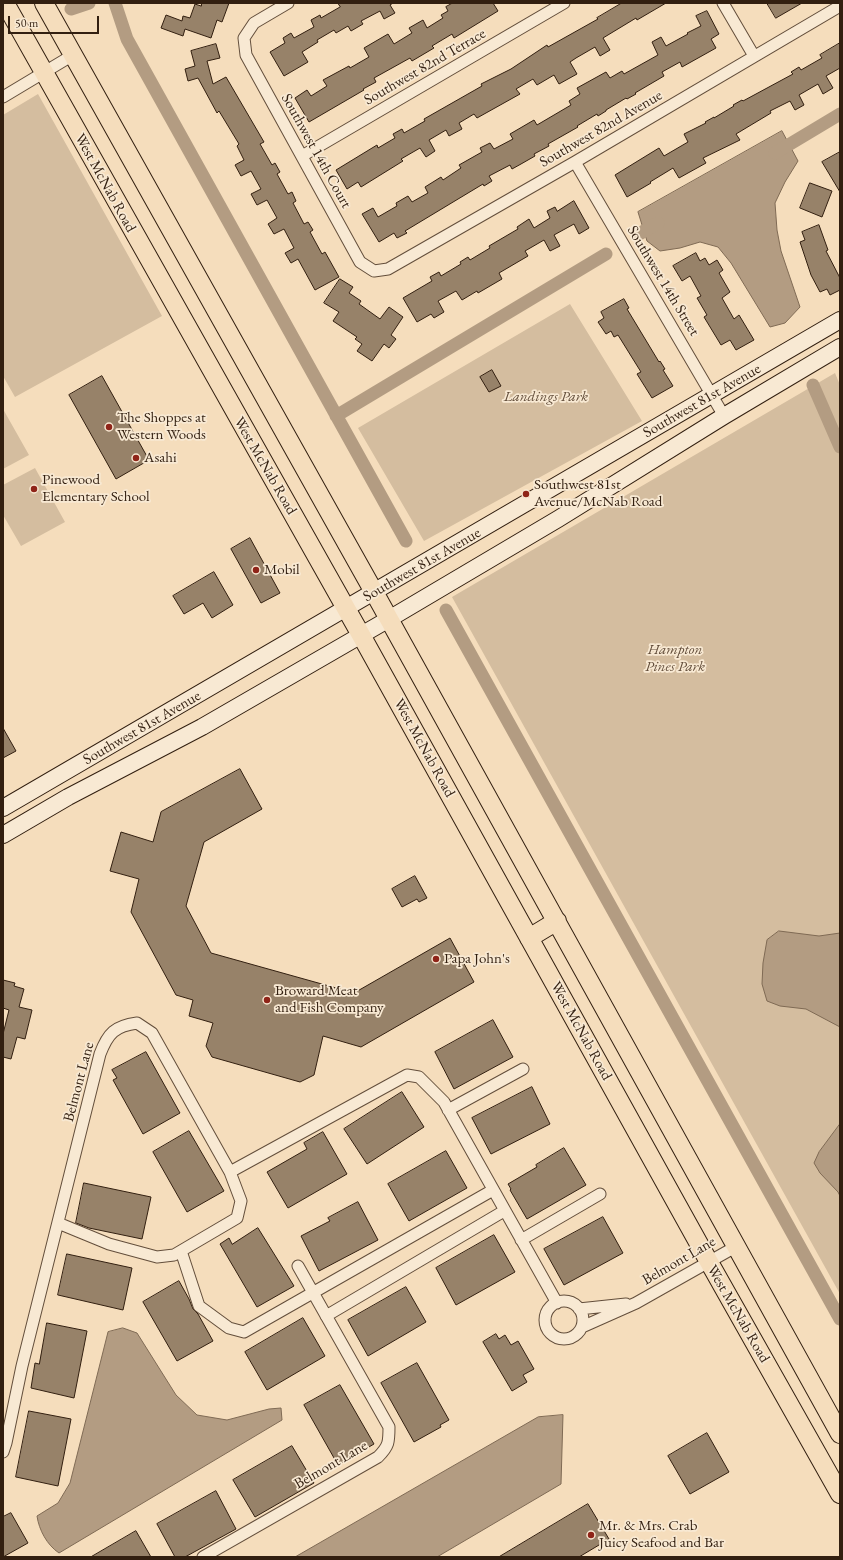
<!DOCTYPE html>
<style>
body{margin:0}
#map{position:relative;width:843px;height:1560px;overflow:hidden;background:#f5ddbc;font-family:"EB Garamond",serif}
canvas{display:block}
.frame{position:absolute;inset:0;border:4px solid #321f10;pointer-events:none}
.scale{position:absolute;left:8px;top:16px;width:91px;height:18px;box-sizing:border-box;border:2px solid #321f10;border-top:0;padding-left:5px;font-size:12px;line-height:14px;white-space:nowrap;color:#321f10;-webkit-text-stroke:3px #f8e9d3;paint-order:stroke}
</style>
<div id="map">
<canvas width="843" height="1560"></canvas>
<div class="frame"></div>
<div class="scale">50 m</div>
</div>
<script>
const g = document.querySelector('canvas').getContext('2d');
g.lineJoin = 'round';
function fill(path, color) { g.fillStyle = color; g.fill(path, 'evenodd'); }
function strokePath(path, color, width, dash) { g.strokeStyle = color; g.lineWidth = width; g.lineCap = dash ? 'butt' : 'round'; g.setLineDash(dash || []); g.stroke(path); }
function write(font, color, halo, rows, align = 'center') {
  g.font = font + ' "EB Garamond",serif'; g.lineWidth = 3.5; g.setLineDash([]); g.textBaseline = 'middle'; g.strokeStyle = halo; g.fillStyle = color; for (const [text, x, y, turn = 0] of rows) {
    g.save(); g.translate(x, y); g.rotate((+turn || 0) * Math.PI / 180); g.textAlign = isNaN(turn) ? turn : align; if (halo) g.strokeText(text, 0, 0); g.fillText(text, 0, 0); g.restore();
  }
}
fill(new Path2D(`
 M 38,94 L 162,316 L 15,397 L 3,376 L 3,115 Z
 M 570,304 L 642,421 L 424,541 L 358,428 Z
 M 835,373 L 840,385 L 840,1294 L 452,597 Z
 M 3,409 L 29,455 L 3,469 Z
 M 35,468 L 65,522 L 21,546 L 3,515 L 3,485 Z`), '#d4bd9f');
const water = new Path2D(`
 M 782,131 L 798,161 L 785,182 L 775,203 L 777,230 L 781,251 L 800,307 L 785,323 L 770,327 L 731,263 L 718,247 L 700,242 L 680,248 L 660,251 L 647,241 L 638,212 Z
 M 779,931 L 819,936 L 840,933 L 840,1027 L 806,1009 L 780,1006 L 767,1001 L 762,984 L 763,963 L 767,940 Z
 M 840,1124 L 840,1196 L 838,1192 L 820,1173 L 814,1163 L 819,1152 Z
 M 123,1328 L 137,1333 L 176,1395 L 197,1415 L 227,1420 L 269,1409 L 281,1408 L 282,1420 L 59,1553 C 47,1545 39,1530 37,1516 L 58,1503 L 70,1483 L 108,1332 Z
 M 563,1415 L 561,1484 L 437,1557 L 295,1557 L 538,1417 Z`);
fill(water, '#b39c82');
strokePath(water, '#7f6a54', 1);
strokePath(new Path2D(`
 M 115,3 L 127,39 L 406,541
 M 71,9 L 89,3
 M 775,153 L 840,114
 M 639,234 L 658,223
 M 813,385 L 840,447
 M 336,416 L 606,254
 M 446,610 L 840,1319`), '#b39c82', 13);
const building = new Path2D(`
 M 202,3 L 229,3 L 222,22 L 217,20 L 211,38 L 185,29 L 183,36 L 161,28 L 166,15 L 182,21 L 183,16 L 190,18 L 195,4 L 201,6 Z
 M 338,3 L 393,3 L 390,5 L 395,13 L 384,19 L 380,11 L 361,21 L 363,24 L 351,31 L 348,26 L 336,33 L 334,30 L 317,40 L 318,42 L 302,52 L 308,62 L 284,76 L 270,52 L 285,43 L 283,38 L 291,33 L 294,38 L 314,27 L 311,20 L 320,15 L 321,18 L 340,7 Z
 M 453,3 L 493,3 L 498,11 L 454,38 L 452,34 L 432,46 L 434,48 L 412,61 L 410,58 L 374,78 L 376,82 L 363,89 L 364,90 L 309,122 L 295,98 L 307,90 L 311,96 L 327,86 L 323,80 L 349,66 L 350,68 L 369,57 L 364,48 L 388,34 L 394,44 L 412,33 L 409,28 L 423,20 L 427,28 L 443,18 L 441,15 L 448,11 L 446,7 Z
 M 622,3 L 666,3 L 637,20 L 636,18 L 603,38 L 610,50 L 600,56 L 595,47 L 576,58 L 570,62 L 577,74 L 559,84 L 554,75 L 537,85 L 533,79 L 516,89 L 520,94 L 477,118 L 474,114 L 459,123 L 462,129 L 449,136 L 446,130 L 429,140 L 435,151 L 426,157 L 420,148 L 401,159 L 403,161 L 361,187 L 358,182 L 347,189 L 336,170 L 377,145 L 378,148 L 395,138 L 393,134 L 402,129 L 404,133 L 425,121 L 424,119 L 482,86 L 481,84 L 511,69 L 547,45 L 548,47 L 598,19 L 597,18 Z
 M 767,3 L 802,3 L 776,18 Z
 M 707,11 L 719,34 L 711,39 L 716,48 L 682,67 L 680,62 L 662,72 L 664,76 L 635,93 L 636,94 L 627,99 L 626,98 L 606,110 L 606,111 L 598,116 L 597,114 L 577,126 L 578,127 L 548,144 L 549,146 L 534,154 L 535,156 L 521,164 L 512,169 L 510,165 L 489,176 L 492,181 L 484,186 L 483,184 L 405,231 L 407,233 L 397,238 L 394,233 L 379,242 L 362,214 L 373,208 L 378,217 L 397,206 L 396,203 L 408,196 L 412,202 L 428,193 L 425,187 L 441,177 L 443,180 L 461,168 L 459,165 L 482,152 L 480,148 L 490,143 L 494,149 L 513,139 L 510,134 L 534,120 L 537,125 L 571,105 L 569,101 L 580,94 L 577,88 L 606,72 L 610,78 L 622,71 L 624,74 L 658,55 L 652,42 L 661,37 L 666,46 L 688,34 L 687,33 L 701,26 L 696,16 Z
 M 840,43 L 840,68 L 826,76 L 833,88 L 823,94 L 818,84 L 799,95 L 804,105 L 795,110 L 790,101 L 770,111 L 771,113 L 736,134 L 740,140 L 703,158 L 706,163 L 679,178 L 673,168 L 650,182 L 651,183 L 627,197 L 615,175 L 659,148 L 664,156 L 688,142 L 684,134 L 706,123 L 705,122 L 714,117 L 714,118 L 734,106 L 733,105 L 742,100 L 743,101 L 793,74 L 791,72 L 799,67 L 801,70 L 822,58 L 820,55 Z
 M 216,44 L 220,58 L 207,61 L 213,84 L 226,77 L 264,142 L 260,144 L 272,165 L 275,163 L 280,172 L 277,174 L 288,194 L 292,192 L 296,201 L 293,203 L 304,224 L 308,222 L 313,230 L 310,232 L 322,254 L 325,252 L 339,277 L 315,290 L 298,259 L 291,263 L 285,253 L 294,248 L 284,229 L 274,234 L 268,224 L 277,218 L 267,200 L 257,205 L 251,194 L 261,189 L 251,171 L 241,176 L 235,165 L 244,160 L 237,146 L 239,144 L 219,111 L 217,113 L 198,78 L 188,81 L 185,69 L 195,66 L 191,51 Z
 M 840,152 L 840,192 L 822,162 Z
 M 810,183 L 832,191 L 822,217 L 800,208 Z
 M 574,201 L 589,228 L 579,234 L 574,224 L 554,235 L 560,246 L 550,251 L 544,240 L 525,251 L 528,256 L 499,273 L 502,279 L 478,293 L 477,291 L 462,300 L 456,291 L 438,301 L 444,312 L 434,318 L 431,314 L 417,322 L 403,298 L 432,281 L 430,277 L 439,272 L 441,276 L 461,264 L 460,262 L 468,257 L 470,260 L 490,248 L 489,246 L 518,229 L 517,227 L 529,219 L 534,228 L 550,218 L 547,211 L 555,207 L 557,211 Z
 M 819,225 L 828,250 L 826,251 L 840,278 L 840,290 L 830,295 L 827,289 L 820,292 L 811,275 L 800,242 L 805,240 L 802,232 Z
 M 696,253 L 700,261 L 705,258 L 709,265 L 717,260 L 723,270 L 719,273 L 730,292 L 722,298 L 734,319 L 739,315 L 754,340 L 736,350 L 730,340 L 721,345 L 704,317 L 707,315 L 697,298 L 701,296 L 690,276 L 682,281 L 673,266 Z
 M 340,279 L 353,287 L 349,293 L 361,301 L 359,304 L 380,319 L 389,307 L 403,317 L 391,335 L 396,339 L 389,348 L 384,344 L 372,361 L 357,351 L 362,344 L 355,339 L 357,337 L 333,321 L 339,312 L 324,303 Z
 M 624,299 L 629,308 L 627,309 L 659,362 L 660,361 L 665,369 L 663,370 L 673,386 L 652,398 L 637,374 L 641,372 L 618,335 L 614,337 L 611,331 L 606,334 L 598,322 L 604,318 L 601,312 Z
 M 492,370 L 501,386 L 489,392 L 480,377 Z
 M 102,376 L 149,460 L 116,479 L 69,395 Z
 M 250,538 L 280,593 L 261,603 L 231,549 Z
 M 214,572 L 233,605 L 212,618 L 203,603 L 184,614 L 173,596 Z
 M 3,728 L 16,751 L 3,758 Z
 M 240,769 L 262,809 L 204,842 L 186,906 L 211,953 L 354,993 L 450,938 L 474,982 L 361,1047 L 323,1036 L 314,1075 L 300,1082 L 212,1057 L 206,1046 L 213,1023 L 189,1016 L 193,1000 L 176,995 L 131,912 L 139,879 L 110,871 L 121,832 L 153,842 L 161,812 Z
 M 415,876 L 427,898 L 419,902 L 417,899 L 402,907 L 392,889 Z
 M 3,980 L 15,983 L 14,986 L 24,989 L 19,1007 L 32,1010 L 25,1039 L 17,1037 L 11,1059 L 3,1057 L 3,1034 L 9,1010 L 3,1008 Z
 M 493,1020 L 513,1057 L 454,1089 L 435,1052 Z
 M 146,1052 L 180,1113 L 143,1134 L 113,1080 L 117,1078 L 112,1070 Z
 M 532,1087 L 550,1124 L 491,1154 L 472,1118 Z
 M 402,1092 L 424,1127 L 367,1164 L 344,1129 Z
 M 189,1131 L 224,1191 L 187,1212 L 153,1152 Z
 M 323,1132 L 347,1174 L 288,1208 L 267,1172 L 307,1149 L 304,1143 Z
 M 564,1148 L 586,1185 L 527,1219 L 510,1190 L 511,1189 L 508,1184 L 537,1167 L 536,1165 Z
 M 446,1151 L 467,1188 L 409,1221 L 388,1184 Z
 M 84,1183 L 151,1197 L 142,1239 L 89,1228 L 76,1223 Z
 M 358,1202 L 378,1240 L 319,1271 L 301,1236 L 330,1221 L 328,1218 Z
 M 603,1217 L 623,1253 L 564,1285 L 544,1249 Z
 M 258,1228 L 294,1286 L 257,1307 L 220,1244 L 229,1238 L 232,1244 Z
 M 494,1235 L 515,1272 L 456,1305 L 436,1268 Z
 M 67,1254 L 132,1268 L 123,1310 L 58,1295 Z
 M 179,1281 L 189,1299 L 193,1309 L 198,1314 L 213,1341 L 177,1361 L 143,1302 Z
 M 406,1287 L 426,1322 L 368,1356 L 348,1320 Z
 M 303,1318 L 325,1356 L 267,1390 L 245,1352 Z
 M 47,1323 L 87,1331 L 74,1398 L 31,1388 L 35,1363 L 39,1364 Z
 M 496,1334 L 499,1339 L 505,1335 L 511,1345 L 518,1341 L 534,1369 L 523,1375 L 527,1382 L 512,1391 L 483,1342 Z
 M 417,1363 L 449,1420 L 440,1425 L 441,1427 L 414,1442 L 381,1383 Z
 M 340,1385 L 374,1444 L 338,1465 L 304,1405 Z
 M 29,1411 L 71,1419 L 58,1486 L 16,1477 Z
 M 707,1433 L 729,1472 L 690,1494 L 668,1456 Z
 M 292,1446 L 314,1483 L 255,1517 L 233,1480 Z
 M 216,1491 L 236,1529 L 185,1557 L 175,1557 L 157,1524 Z
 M 588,1504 L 609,1539 L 579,1557 L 499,1557 Z
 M 11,1513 L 28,1543 L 3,1557 L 3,1517 Z
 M 136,1531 L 151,1557 L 91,1557 Z`);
fill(building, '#978269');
strokePath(building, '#321f10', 1);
const street = new Path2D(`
 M 288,3 L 254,23 L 244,38 L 246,55 L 360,262 L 374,271 L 388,269 L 575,162 L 840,6
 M 723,3 L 754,56
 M 3,97 L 73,55
 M 302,156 L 564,3
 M 575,162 L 724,416
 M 448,1110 L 523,1069
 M 230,1172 L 407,1075 L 419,1077 L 444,1102 L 557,1303
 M 521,1240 L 600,1194
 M 181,1251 L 199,1306 L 229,1328 L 244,1332 L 493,1190
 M545 1320a19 19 0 1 1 38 0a19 19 0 1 1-38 0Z
 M 579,1309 L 626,1304
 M 326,1316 L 504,1211
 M 582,1327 L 636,1303 L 737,1246
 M 3,1452 L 6,1443 L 22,1366 L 100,1054 C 108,1033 115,1026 137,1023 L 152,1033 L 230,1172 L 241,1201 L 237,1218 L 174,1255 L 157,1257 L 109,1244 L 58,1223
 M 203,1557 L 378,1457 C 389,1446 389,1442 389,1427 L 298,1266`);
const secondary = new Path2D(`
 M 3,808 L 840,320
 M 3,835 L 68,797 L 202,727 L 389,619 L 558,519 L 724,416 L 840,347`);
const primary = new Path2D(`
 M 5,3 L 361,635 L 709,1262 L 840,1494
 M 44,3 L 374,592 L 840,1434
 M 529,938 L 557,921`);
strokePath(street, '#634e3b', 13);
strokePath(secondary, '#321f10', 18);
strokePath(primary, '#321f10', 20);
strokePath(street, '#f8e9d3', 11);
strokePath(secondary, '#f8e9d3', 16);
strokePath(primary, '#f5ddbc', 18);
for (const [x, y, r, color] of [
 [109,427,4,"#8f2418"],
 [136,458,4,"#8f2418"],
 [34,489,4,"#8f2418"],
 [526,494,4,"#8f2418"],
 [256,570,4,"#8f2418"],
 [436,959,4,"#8f2418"],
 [267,1000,4,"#8f2418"],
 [591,1535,4,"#8f2418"]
]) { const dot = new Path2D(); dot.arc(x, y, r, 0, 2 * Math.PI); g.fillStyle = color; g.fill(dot); strokePath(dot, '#f8e9d3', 1.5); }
write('15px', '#321f10', '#f8e9d3', [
 ["Southwest 82nd Terrace",425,67,-30],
 ["Southwest 82nd Avenue",601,129,-30],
 ["Southwest 14th Court",316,151,61],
 ["West McNab Road",105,183,61],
 ["Southwest 14th Street",663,281,59],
 ["Southwest 81st Avenue",702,401,-30],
 ["West McNab Road",265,466,60],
 ["Southwest 81st Avenue",422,565,-30],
 ["Southwest 81st Avenue",142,728,-30],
 ["West McNab Road",424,748,61],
 ["West McNab Road",581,1031,61],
 ["Belmont Lane",79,1082,-75],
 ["Belmont Lane",679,1261,-30],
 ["West McNab Road",738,1314,60],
 ["Belmont Lane",331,1465,-30]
]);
write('italic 15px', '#634e3b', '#f8e9d3', [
 ["Landings Park",546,397],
 ["Hampton",675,650],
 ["Pines Park",675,667]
]);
write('15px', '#321f10', '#f8e9d3', [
 ["The Shoppes at",117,418],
 ["Western Woods",117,435],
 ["Asahi",144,458],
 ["Pinewood",42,480],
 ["Elementary School",42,497],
 ["Southwest 81st",534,485],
 ["Avenue/McNab Road",534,502],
 ["Mobil",264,570],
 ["Papa John's",444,959],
 ["Broward Meat",275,991],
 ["and Fish Company",275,1008],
 ["Mr. & Mrs. Crab",599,1526],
 ["Juicy Seafood and Bar",599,1543]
], 'left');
</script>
